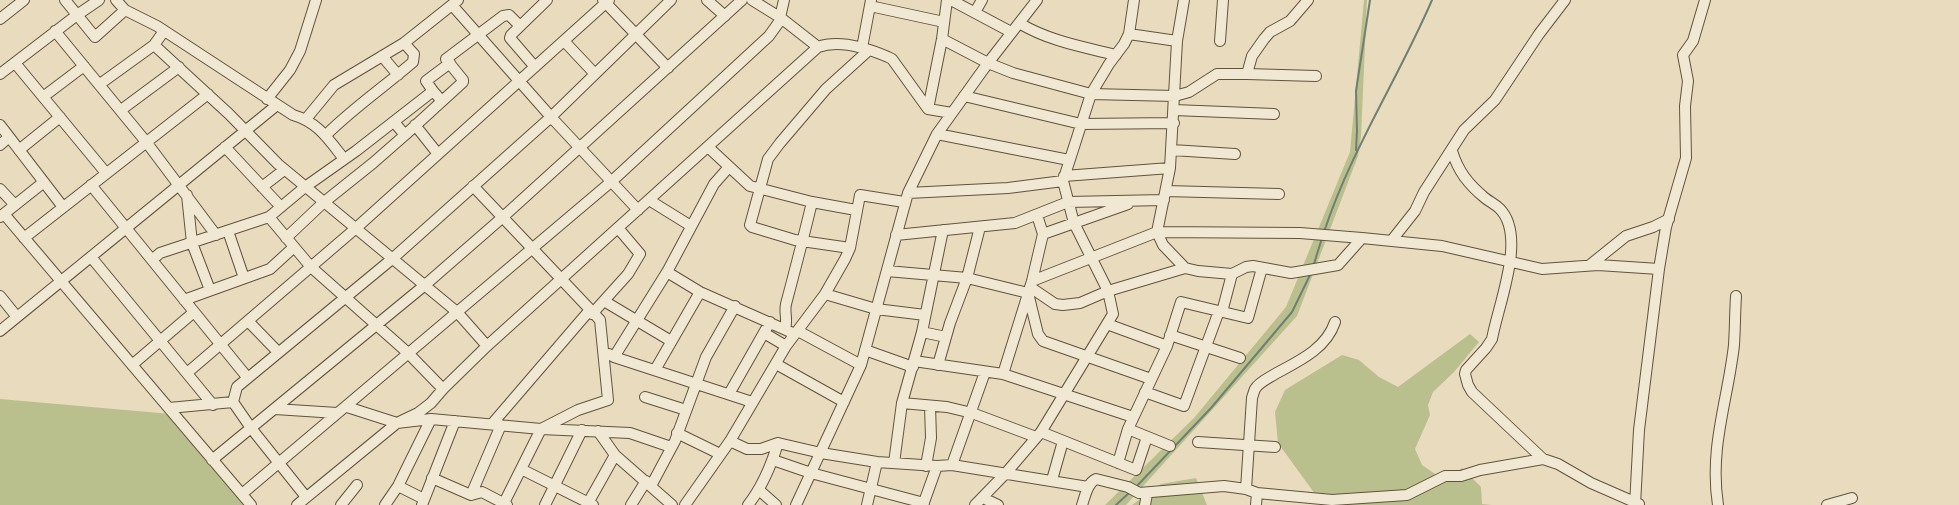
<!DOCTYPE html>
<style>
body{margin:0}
canvas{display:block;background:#e9dbbd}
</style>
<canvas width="1959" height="505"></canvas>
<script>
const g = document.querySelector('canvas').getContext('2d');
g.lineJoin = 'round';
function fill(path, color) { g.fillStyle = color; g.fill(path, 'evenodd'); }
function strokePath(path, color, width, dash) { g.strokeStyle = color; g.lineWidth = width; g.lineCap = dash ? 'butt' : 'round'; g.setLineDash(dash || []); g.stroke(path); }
fill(new Path2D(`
 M 1364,0 L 1367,0 L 1361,136 L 1358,156 L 1297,316 L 1126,505 L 1105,505 L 1194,418 L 1286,307 L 1350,152 Z
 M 1470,334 L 1479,342 L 1454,372 L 1433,392 L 1428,405 L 1430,415 L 1415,449 L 1422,465 L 1444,480 L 1462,468 L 1481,487 L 1482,504 L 1492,505 L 1324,505 L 1326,502 L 1315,494 L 1278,443 L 1275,412 L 1285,390 L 1342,355 L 1359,360 L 1379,377 L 1398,387 Z
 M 0,399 L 171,414 L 246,505 L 0,505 Z
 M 1196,478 L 1207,505 L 1132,505 L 1161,484 Z`), '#babf8e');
strokePath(new Path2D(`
 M 1356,150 L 1357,131 L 1356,91 L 1370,0
 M 1324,232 C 1351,150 1398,79 1432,0
 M 1313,267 L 1322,238
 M 1135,488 L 1211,408 L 1292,312 L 1311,273
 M 1116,505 L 1130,492`), '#707f74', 2);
const minor = new Path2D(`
 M 65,0 L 95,37 L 125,10
 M 116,0 L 125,10 L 157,26 L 293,115 C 318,122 329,140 344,159
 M 603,0 L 668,68
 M 707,0 L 725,16
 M 752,0 L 781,18 L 818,47 C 840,39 867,48 888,57 L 892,59 L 928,109 L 952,113
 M 951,0 L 1011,32
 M 1184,0 L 1177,41 L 1170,168 L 1157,232 L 1163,245 L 1185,268 L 1198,271 L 1232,274 L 1246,267 L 1253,266 L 1291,273 L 1338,265 L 1362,238 L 1442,246 L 1542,269 L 1598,265 L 1659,269
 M 452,5 L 551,117 L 638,210
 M 870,6 L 944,22
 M 975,12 L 982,0
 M 0,19 L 24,0
 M 1019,23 C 1049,41 1083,47 1116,55
 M 55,31 L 147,143 L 216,235
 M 1129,34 L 1177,41
 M 942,39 L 988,63 L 1013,73 L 1091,94 L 1175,96 L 1189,92 L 1217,74 L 1247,74 L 1252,56 L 1264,39 L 1270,32 L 1290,21 L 1308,0
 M 564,41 L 595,74
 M 1220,41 L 1223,0
 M 154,45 L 229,114 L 278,164 L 457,312 L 487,346
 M 862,48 L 871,0
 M 382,56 L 398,75
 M 15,63 L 106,173
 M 535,67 L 510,38 L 511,35 L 547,0
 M 0,74 L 77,15 L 99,0
 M 1247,74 L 1316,76
 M 100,84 L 154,45 L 164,31
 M 433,91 L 426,81 L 450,63
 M 964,96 L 1081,124 L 1174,123
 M 43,97 L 84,66
 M 267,99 L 290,70 L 300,51 L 316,0
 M 928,109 L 942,39 L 947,0
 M 121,110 L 179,67
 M 1174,110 L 1274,114
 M 306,119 L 334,85 L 404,43 L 458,0
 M 0,125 L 63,207
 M 415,125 L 438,154
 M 937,134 L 1069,160
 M 326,135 C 353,108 384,87 413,62 L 414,54 L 404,43
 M 405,135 L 463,82 L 463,80 L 446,59 L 503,16 L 509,15 L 520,26
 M 0,145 L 9,137
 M 225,147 L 281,207
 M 708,147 L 750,186 L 812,202 L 856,210
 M 19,150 L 60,117
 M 1172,150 L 1235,154
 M 1452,151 C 1458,171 1468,184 1485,198 C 1490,202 1495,204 1500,209 C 1527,237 1498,305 1492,339 L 1486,348 L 1466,370 L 1465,374 L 1468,385 L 1472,392 L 1543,459 L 1558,464 L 1591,483 L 1639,504
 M 1064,176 L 1170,168
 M 91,185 L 247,377
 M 473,186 L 600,320 L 608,400 L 578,410 L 541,429 L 503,505
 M 262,187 L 284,170
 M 0,189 L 15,205
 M 1166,191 L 1279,194
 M 908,193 L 1008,188 L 1063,181
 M 187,195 L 192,243 L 210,290
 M 649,200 L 691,226
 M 4,214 L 251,505
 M 0,217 L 44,182
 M 269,217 L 311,267 L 408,353 L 443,389
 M 228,231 L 244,278
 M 1043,234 L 1128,204
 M 896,235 L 1015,223 L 1068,202 L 1164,200
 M 24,238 L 208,94
 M 286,238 L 323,203 L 373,163 L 405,135 L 394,122
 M 1392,240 L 1415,211 L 1424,192 L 1464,130 L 1495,100 L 1539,34 L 1565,0
 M 850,248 L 795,240 L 752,227 L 750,225 L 768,159 L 780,143 L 826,89 L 869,50
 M 91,257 L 213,405
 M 152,260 L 160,253 L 269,217 L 305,187 L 356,151 L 433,91 L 441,100
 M 1590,265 L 1626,236 L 1653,227 L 1669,219
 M 887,271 L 967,278 L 1028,293 L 1038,334 L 1043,341 L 1151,379
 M 667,272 L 700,292 L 795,334
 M 1032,281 L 1157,232 L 1300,233 L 1362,238
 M 1030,287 L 1055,304 L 1063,305 L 1080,303 L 1108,291 L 1185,268
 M 825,294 L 876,309 L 925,315
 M 0,296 L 17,317
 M 184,300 L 270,269 L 294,247
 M 604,301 L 671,341
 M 1222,312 L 1232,274
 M 592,314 L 628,274 L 640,254 L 618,228
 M 248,321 L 278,352
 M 1107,324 L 1167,346
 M 785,329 C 788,320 784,313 786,304 C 795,270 804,236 812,202
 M 0,331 L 277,105
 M 798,331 L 861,365
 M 922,332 L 943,230
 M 764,333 L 786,346
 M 1170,335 L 1240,358
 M 865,350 L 913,367
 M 609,354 L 614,357 L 752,402
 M 614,357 L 667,272 L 714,184 L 729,167
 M 914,361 L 1003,374 L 1133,417
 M 776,364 L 844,402
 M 132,365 L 194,312
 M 938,365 L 950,323 L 967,278 L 980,227
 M 655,370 L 700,292
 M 187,373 L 355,229 L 609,0
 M 1003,374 L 1032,281 L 1043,234 L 1037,215
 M 1145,392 L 1184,406 L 1219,311
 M 729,394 L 770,322
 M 645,397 L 686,410
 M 902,403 L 947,407 L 972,413 L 1036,437
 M 347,407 L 397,423 L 431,419 L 541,429 L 630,433 L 671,447
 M 169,408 L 233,402
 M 275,409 L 337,413
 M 492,424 L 589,311
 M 1128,429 L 1170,446
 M 598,431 L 615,455 L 672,505
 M 1041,432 L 1136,470 L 1147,437
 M 677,433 L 720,454
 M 730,441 L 747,449 L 761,449 L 778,443 L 821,453 L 877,462 L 937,466 L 952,465 L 1088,487
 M 1198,442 L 1275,447
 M 212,460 L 425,285 L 503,217 L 742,0
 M 773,460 L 811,473 L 924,503
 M 894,463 L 902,403 L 922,332 L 946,337
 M 1118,463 L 1128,429 L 1167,346 L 1181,302 L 1248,318 L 1262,268
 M 952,465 L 985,372
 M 926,466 L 931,438 L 930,406
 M 521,469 L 593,505
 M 432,478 L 471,495 L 482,492 L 507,505
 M 1052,480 L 1063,441
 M 398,486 L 424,499
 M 651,486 L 675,441 L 706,357 L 735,306
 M 1246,489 L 1257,493 L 1332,500 L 1407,495 L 1445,476 L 1461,476 L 1480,470 L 1543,459
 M 759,490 L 776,505
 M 242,494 L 612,181 L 769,36 L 779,22 L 784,0
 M 471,495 L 501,425
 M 306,497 L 251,428 L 233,402 L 237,387 L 392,259 L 551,117 L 671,0
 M 983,498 L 998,505
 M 297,505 L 397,423 L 418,413 L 431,403 L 443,389 L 487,346 L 818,47
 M 341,505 L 357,485
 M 385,505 L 398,486 L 431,419
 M 422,505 L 455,421
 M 545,505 L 582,430
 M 587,505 L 615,455
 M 631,505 L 646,481
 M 685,505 L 730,441 L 786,346 L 825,294 L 845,259 L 850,248 L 860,195 L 904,202
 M 748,505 C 763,486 771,466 778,443
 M 796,505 L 861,365 L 908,193 L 937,134 L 988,63 L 1037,0
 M 867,505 L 877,462
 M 923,505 L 937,466
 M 975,505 L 1006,473 L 1041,432 L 1113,314 L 1108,291 L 1074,223 L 1063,181 L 1091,94 L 1109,64 L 1124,44 L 1129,34 L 1134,0
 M 1082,505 C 1085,497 1087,483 1096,479 L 1128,487 L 1139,493 L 1224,486 L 1246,489 L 1252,398 C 1253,395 1254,391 1255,389 C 1259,382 1269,378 1275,374 C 1299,361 1326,349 1335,322
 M 1145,505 L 1147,494
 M 1256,505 L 1257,493
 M 1635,505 L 1639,430 L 1659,269 L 1666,227 L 1686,158 L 1685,106 L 1688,81 L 1683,55 L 1693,41 L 1705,0
 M 1718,505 C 1709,447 1728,400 1734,345 C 1735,329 1735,312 1736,296
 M 1827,505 L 1852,498`);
strokePath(minor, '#61533e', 12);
strokePath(minor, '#f1e8d4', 10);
</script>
